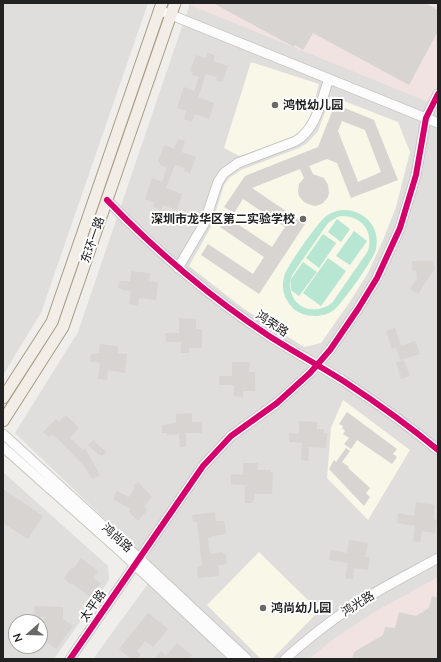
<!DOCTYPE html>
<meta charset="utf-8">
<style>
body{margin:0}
#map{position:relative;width:441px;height:662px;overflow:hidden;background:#f0eeeb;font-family:Mulish,sans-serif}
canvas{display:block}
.frame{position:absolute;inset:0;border:4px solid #222;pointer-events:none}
.north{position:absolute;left:8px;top:614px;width:40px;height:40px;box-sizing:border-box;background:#fff;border:1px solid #a7a7a7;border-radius:50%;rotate:250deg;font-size:11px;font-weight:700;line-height:16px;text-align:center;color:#222}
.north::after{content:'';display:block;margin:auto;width:14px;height:18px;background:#6a6968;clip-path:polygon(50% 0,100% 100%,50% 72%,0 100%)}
</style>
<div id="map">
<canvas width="441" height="662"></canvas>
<div class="frame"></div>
<div class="north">N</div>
</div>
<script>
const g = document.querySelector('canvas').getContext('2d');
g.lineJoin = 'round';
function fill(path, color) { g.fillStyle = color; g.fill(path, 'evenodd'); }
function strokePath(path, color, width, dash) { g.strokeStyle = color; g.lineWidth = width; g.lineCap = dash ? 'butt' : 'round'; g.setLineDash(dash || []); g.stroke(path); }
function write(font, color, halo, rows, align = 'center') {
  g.font = font + ' Mulish,"Noto Sans SC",sans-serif'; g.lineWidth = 4; g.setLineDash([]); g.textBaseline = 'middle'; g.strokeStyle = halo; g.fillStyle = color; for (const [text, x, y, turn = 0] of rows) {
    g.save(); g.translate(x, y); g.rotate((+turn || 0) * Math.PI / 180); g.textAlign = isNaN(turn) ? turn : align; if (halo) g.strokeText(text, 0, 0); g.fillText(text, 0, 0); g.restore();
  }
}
fill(new Path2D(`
 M 3,3 L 148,3 L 41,313 L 3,375 Z
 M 190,3 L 438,3 L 438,659 L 93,659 L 158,570 L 15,433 L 78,332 Z
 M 3,472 L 108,566 L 109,580 L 54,659 L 3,659 ZM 16,622 L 40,622 L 40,646 L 16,646 Z`), '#dfdedc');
fill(new Path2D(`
 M 190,3 L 438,3 L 438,106 L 190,5 Z
 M 438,577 L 438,659 L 309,659 L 332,640 L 376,611 Z`), '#f1e3e1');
fill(new Path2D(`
 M 251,62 L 319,84 L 308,126 L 290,140 L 239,156 L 224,148 Z
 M 331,96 L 398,122 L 410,152 L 396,207 L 383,240 L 368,273 L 349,303 L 321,343 L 304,347 L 244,309 L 189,266 L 211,227 L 224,185 L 229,178 L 241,170 L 299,148 L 307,143 L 318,131 Z
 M 343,400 L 410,450 L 368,520 L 327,478 L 331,428 Z
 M 259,552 L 319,611 L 272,659 L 261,659 L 207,605 Z`), '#f8f7e8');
fill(new Path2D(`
 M 342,210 C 363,209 381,226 376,249 C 374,259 343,302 335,309 C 329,314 322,316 315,316 C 306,316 297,313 291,306 C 284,298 281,287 284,277 C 286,267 317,224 325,217 C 330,213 335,211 342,210 ZM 342,216 C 362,216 374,232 368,251 L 332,303 C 309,320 283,301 292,275 L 328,223 L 337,217 Z
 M 337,219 L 350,229 L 341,242 L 328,232 Z
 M 354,231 L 367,241 L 350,265 L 336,256 Z
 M 323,234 L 336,243 L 319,268 L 306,258 Z
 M 328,258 L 346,271 L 321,306 L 303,293 Z
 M 303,262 L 317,272 L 299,296 L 291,290 L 291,279 Z`), '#b7e6d2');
fill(new Path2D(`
 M 213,3 L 425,3 L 438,10 L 438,31 L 409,85 L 313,33 L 303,50 L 295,45 L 294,47 Z
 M 208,53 L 215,55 L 213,61 L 228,66 L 222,82 L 216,80 L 217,77 L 206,74 L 198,97 L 214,103 L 209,119 L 195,114 L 192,122 L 184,119 L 186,111 L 177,108 L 184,87 L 194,91 L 199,77 L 192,75 L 193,72 L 190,71 L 196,55 L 206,58 Z
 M 335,104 L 374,120 L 398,180 L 351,198 L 337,163 L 327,159 L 309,166 L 313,174 L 324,178 L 328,185 L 329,193 L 328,197 L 323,203 L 319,205 L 315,206 L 308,204 L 304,202 L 299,196 L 298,192 L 299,184 L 304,178 L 300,169 L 252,188 L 305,224 L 259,294 L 201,255 L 208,244 L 253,274 L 264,257 L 220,227 L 227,217 L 272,247 L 285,227 L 243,199 L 234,213 L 224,207 L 245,176 L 318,147 ZM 342,121 L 365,130 L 381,172 L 358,182 L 338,131 Z
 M 178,139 L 185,141 L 181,152 L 196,157 L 190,173 L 184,171 L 185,168 L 175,165 L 166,188 L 182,194 L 177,210 L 163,205 L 161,210 L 153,207 L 154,202 L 145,199 L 152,178 L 162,182 L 167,168 L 160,165 L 160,163 L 158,162 L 164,145 L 174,149 Z
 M 412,261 L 433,261 L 434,267 L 436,267 L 418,294 L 410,289 L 417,279 L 416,270 L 412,271 Z
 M 131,271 L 150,273 L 149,281 L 158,282 L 156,300 L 139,298 L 138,306 L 129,304 L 131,291 L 121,290 L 122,289 L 118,288 L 119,281 L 130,281 Z
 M 179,318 L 196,319 L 196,329 L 202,329 L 202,348 L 189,348 L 189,353 L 181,353 L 181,342 L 166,342 L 165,333 L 179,333 Z
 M 395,328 L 401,346 L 415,341 L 420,354 L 400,360 L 396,347 L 392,349 L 386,331 Z
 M 100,344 L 118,346 L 118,353 L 127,354 L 125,373 L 108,370 L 107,380 L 98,379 L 100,363 L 90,361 L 91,354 L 99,353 Z
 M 404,360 L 410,376 L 401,379 L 396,362 Z
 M 232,362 L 250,362 L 249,372 L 255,372 L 255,391 L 243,391 L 243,397 L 234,396 L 234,385 L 219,385 L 219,376 L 232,376 Z
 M 347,412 L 397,449 L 393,454 L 397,457 L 392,464 L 357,440 L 351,449 L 344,444 L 349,438 L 343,434 L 345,431 L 342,428 L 343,426 L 339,424 Z
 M 192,413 L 192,422 L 202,422 L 202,433 L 186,433 L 186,447 L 180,447 L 179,434 L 167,435 L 167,433 L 162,433 L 162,425 L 176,423 L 176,414 Z
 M 66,415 L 79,428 L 70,438 L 83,450 L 85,448 L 100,475 L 92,479 L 85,467 L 60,441 L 52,434 L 49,437 L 43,432 L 56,419 L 59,422 Z
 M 299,421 L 317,422 L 317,429 L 324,429 L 324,433 L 327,433 L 326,448 L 309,447 L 308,461 L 301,460 L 302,443 L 289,442 L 289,433 L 299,434 Z
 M 93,440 L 106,452 L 102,456 L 100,454 L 99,455 L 88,445 Z
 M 346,448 L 350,451 L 342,462 L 349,467 L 348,468 L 370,488 L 366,493 L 370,497 L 364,506 L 329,469 L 334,460 L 336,462 Z
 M 243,463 L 258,463 L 258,470 L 271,470 L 271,472 L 273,472 L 272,494 L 255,494 L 253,503 L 245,503 L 245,485 L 231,484 L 231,474 L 243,475 Z
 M 138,482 L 152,497 L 144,506 L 147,510 L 138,521 L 129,512 L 131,509 L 113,499 L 117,491 L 129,497 L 135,488 L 133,486 Z
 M 3,489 L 43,516 L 28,539 L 3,523 Z
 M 416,502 L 435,505 L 433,519 L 437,520 L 435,533 L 422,531 L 420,542 L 413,541 L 415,526 L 397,523 L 398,513 L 414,516 Z
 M 215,512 L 216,521 L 224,521 L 226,534 L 212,536 L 212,537 L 208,538 L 210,554 L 223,552 L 223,554 L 226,554 L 227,564 L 218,565 L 219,576 L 198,578 L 197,567 L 202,566 L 197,522 L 193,522 L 192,515 Z
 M 349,540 L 368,543 L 365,557 L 370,557 L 368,570 L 354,568 L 353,579 L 345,578 L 348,563 L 329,560 L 331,550 L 347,553 Z
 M 81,558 L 98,571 L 93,578 L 101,583 L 90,597 L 72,583 L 71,585 L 64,578 L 72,567 L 73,569 Z
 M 432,596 L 438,598 L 438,659 L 352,659 L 354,652 L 383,635 L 385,627 L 395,628 L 399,612 L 416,616 L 429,608 Z
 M 34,606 L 63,607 L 63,619 L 73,626 L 56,649 L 40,637 L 40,625 L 46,617 L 34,617 Z
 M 148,613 L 168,629 L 153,647 L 145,641 L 137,651 L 141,655 L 137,659 L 131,659 L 119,649 Z
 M 177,643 L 192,655 L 189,659 L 154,659 L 161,651 L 166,656 Z`), '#d7d4d2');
const minor = new Path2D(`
 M 159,10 L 438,123
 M 107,200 C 156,251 210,297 269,336 C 294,352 320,366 345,382 C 377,403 408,425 438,450
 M 178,268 L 204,224 L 218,182 L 224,173 L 238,163 L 296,141 C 317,128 321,100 329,79
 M 3,434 L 140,559 L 247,659
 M 3,447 L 121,552 L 235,659
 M 70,659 L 203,466 L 231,436 L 277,403 L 310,373 L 330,350 L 358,309 L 377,278 L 400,228 L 416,175 L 426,118 L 438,94
 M 285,659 C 311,636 338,614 368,597 C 391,583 415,571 438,558`);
const major = new Path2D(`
 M 3,398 L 52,322 L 162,3
 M 3,421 L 63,327 L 175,3`);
strokePath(minor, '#c9c8c7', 11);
strokePath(major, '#a79c86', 13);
strokePath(minor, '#fdfcfc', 9);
strokePath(major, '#f3ede7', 11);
strokePath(new Path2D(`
 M 107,200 C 156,251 210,297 269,336 C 294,352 320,366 345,382 C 377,403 408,425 438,450
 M 70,659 L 203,466 L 231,436 L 277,403 L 310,373 L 330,350 L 358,309 L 377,278 L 400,228 L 416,175 L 426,118 L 438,94`), '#d6006c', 6);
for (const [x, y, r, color] of [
 [275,105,4,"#6a6968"],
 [303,219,4,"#6a6968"],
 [263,608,4,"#6a6968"]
]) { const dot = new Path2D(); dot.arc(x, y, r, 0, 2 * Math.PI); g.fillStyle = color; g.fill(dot); strokePath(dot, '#fff', 1.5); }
write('bold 12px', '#222', '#fff', [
 ["鸿悦幼儿园",283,105],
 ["深圳市龙华区第二实验学校",295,219,"right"],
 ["鸿尚幼儿园",271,608]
], 'left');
write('12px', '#222', '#fff', [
 ["东环一路",93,240,-71],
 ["鸿荣路",272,324,34],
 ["鸿尚路",117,538,42],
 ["鸿光路",358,604,-32],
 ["太平路",93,606,-55]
]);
</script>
